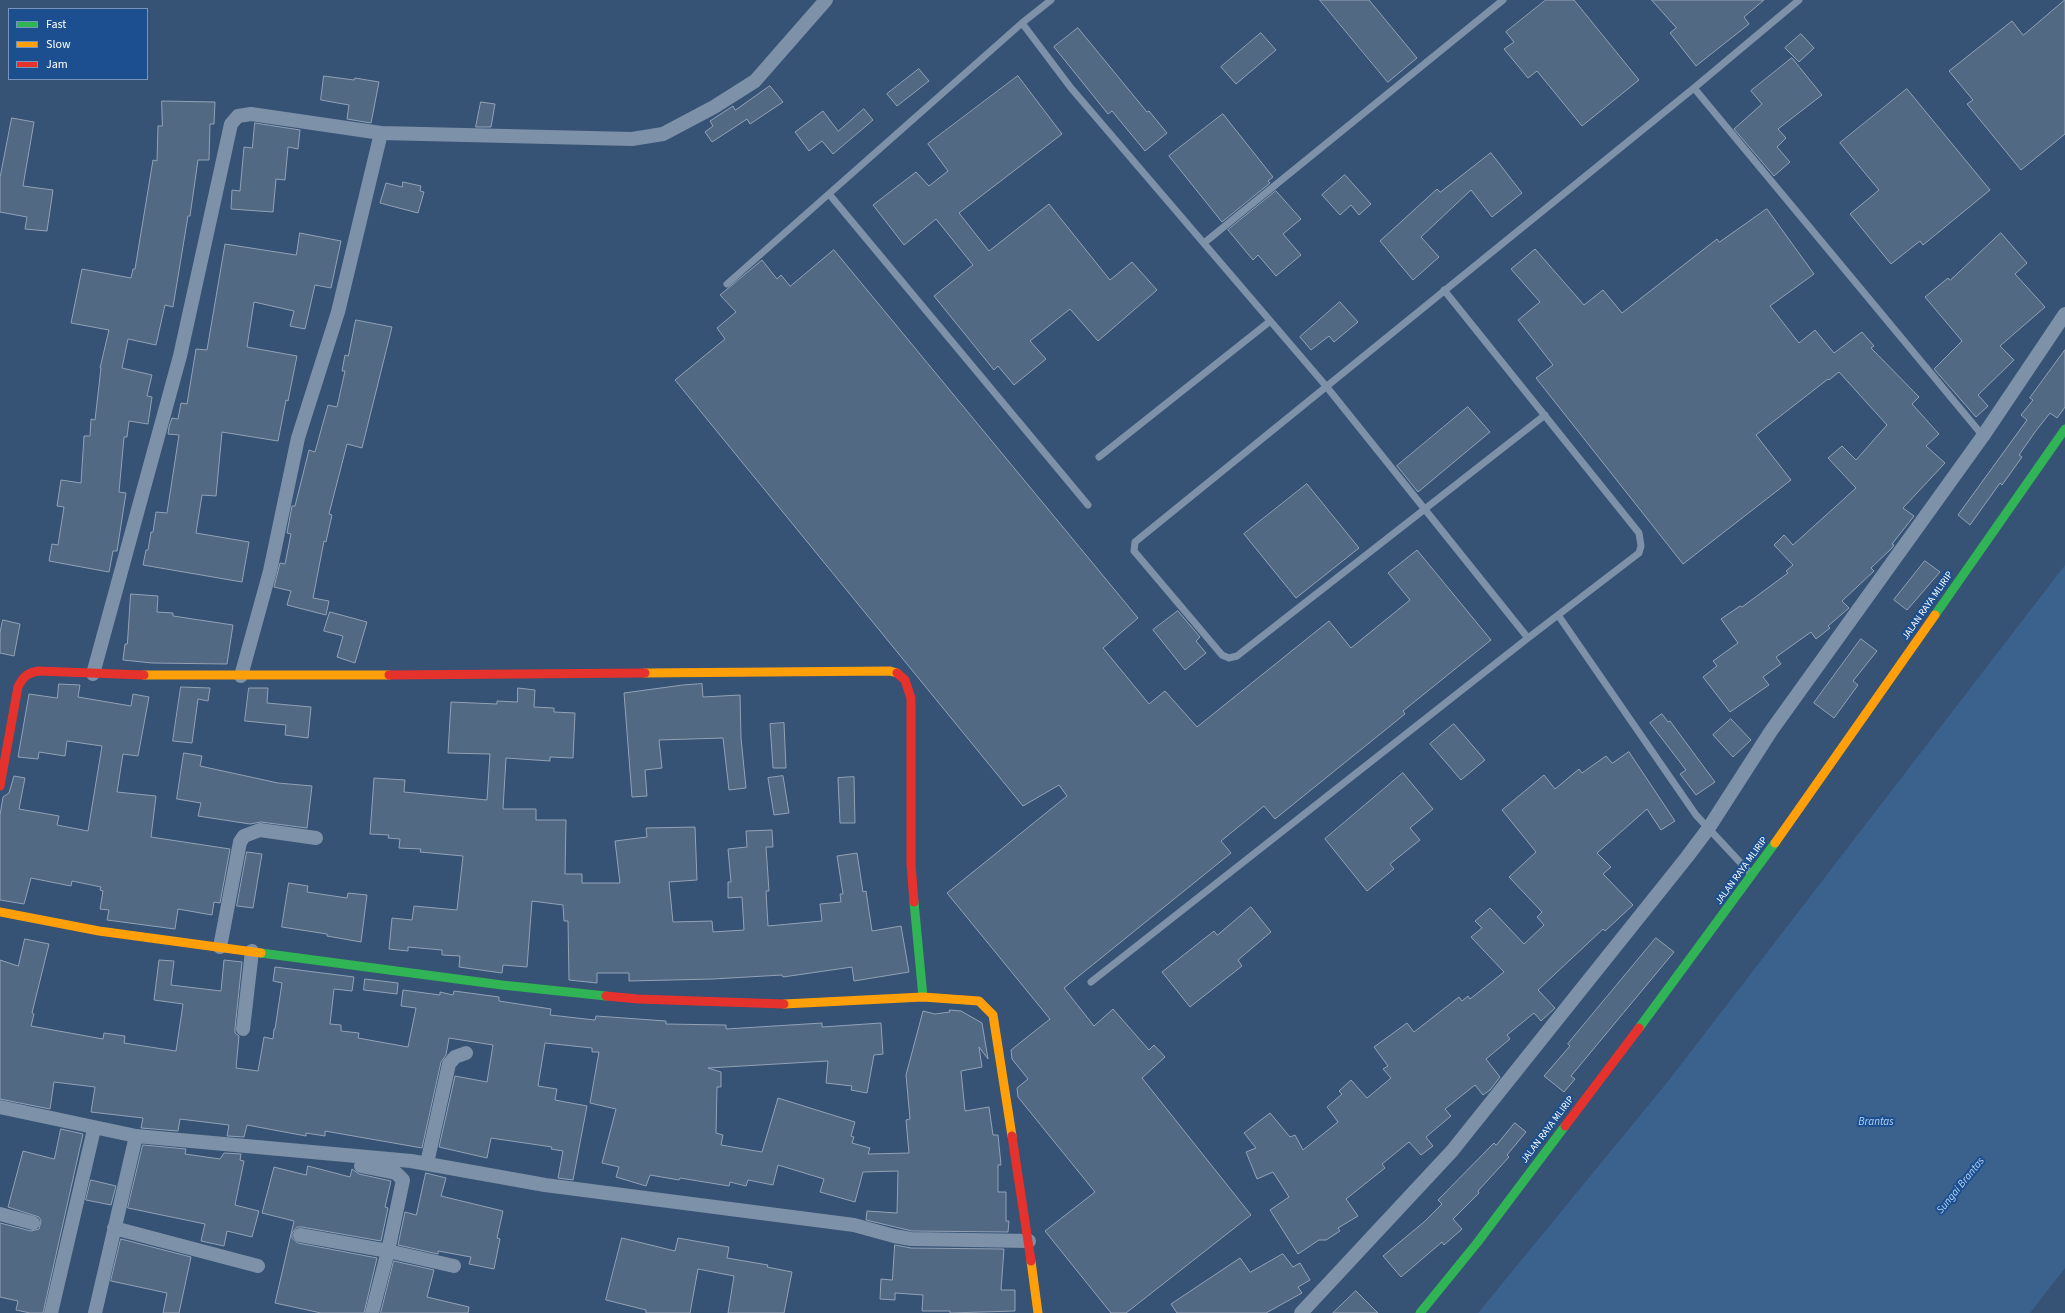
<!DOCTYPE html>
<style>
body{margin:0}
#map{position:relative;width:2065px;height:1313px;overflow:hidden;background:#365274;font-family:"Source Sans 3",sans-serif}
canvas{display:block}
.legend{position:absolute;left:8px;top:8px;width:140px;height:72px;box-sizing:border-box;background:#1b4f8f;border:1px solid #7695bc;margin:0;padding:5px 7px;list-style:none;font-size:12px;color:#fff}
.legend li{display:flex;align-items:center;gap:8px;height:20px}
.legend b{width:20px;border:1px solid #7695bc}
</style>
<div id="map">
<canvas width="2065" height="1313"></canvas>
<ul class="legend">
<li><b style="height:5px;background:#30b455"></b>Fast</li>
<li><b style="height:5px;background:#ff9f0a"></b>Slow</li>
<li><b style="height:5px;background:#e5322d"></b>Jam</li>
</ul>
</div>
<script>
const g = document.querySelector('canvas').getContext('2d');
g.lineJoin = 'round';
function fill(path, color) { g.fillStyle = color; g.fill(path, 'evenodd'); }
function strokePath(path, color, width, dash) { g.strokeStyle = color; g.lineWidth = width; g.lineCap = dash ? 'butt' : 'round'; g.setLineDash(dash || []); g.stroke(path); }
function write(font, color, halo, rows, align = 'center') {
  g.font = font + ' "Source Sans 3",sans-serif'; g.lineWidth = 4; g.setLineDash([]); g.textBaseline = 'middle'; g.strokeStyle = halo; g.fillStyle = color; for (const [text, x, y, turn = 0] of rows) {
    g.save(); g.translate(x, y); g.rotate((+turn || 0) * Math.PI / 180); g.textAlign = isNaN(turn) ? turn : align; if (halo) g.strokeText(text, 0, 0); g.fillText(text, 0, 0); g.restore();
  }
}
fill(new Path2D(`
 M 2065,565 L 2065,1268 L 2030,1313 L 1478,1313 L 1669,1080 Z`), '#3b618d');
const building = new Path2D(`
 M 1320,0 L 1369,0 L 1417,58 L 1388,82 Z
 M 1546,0 L 1574,0 L 1639,80 L 1582,126 L 1537,71 L 1528,78 L 1504,49 L 1514,42 L 1506,32 Z
 M 1652,0 L 1764,0 L 1744,17 L 1749,24 L 1696,66 L 1670,33 L 1676,28 Z
 M 2065,0 L 2065,134 L 2021,170 L 1967,104 L 1973,100 L 1949,71 L 2012,21 L 2023,35 Z
 M 1078,28 L 1147,112 L 1149,111 L 1167,133 L 1145,151 L 1112,111 L 1108,114 L 1054,47 Z
 M 1261,33 L 1276,50 L 1236,84 L 1221,67 Z
 M 1801,34 L 1814,48 L 1799,62 L 1785,48 Z
 M 1792,58 L 1822,95 L 1778,129 L 1786,138 L 1777,147 L 1790,162 L 1774,176 L 1734,129 L 1762,104 L 1751,91 Z
 M 919,69 L 929,81 L 897,106 L 887,94 Z
 M 324,76 L 354,80 L 355,78 L 379,82 L 371,123 L 347,119 L 349,105 L 321,100 Z
 M 1018,76 L 1062,134 L 959,213 L 989,251 L 1049,204 L 1110,280 L 1132,262 L 1157,290 L 1098,341 L 1070,309 L 1030,341 L 1046,359 L 1014,385 L 998,366 L 994,370 L 934,296 L 973,265 L 936,219 L 904,245 L 873,205 L 916,172 L 929,186 L 948,171 L 928,144 Z
 M 770,86 L 783,102 L 750,124 L 747,119 L 712,142 L 705,132 L 713,126 L 710,121 L 733,106 L 735,110 Z
 M 1907,89 L 1990,190 L 1923,245 L 1920,241 L 1891,264 L 1850,214 L 1879,190 L 1840,143 Z
 M 162,101 L 215,102 L 214,124 L 210,124 L 209,160 L 198,160 L 190,216 L 188,216 L 173,307 L 165,305 L 156,345 L 128,339 L 122,368 L 152,375 L 147,396 L 152,397 L 148,424 L 129,421 L 127,437 L 124,437 L 119,492 L 126,493 L 117,551 L 113,551 L 109,572 L 49,561 L 52,544 L 58,545 L 64,507 L 57,506 L 61,480 L 81,483 L 84,436 L 90,436 L 91,419 L 95,420 L 101,368 L 100,368 L 109,330 L 71,323 L 82,269 L 131,278 L 133,269 L 135,269 L 153,160 L 157,161 L 158,126 L 162,126 Z
 M 481,102 L 495,104 L 491,127 L 476,127 Z
 M 864,109 L 873,120 L 833,154 L 822,141 L 809,151 L 795,132 L 823,111 L 838,131 Z
 M 1223,114 L 1273,177 L 1268,181 L 1270,183 L 1222,222 L 1169,156 Z
 M 12,118 L 34,122 L 23,186 L 53,190 L 47,231 L 25,229 L 27,217 L 0,212 L 0,178 Z
 M 255,123 L 300,130 L 298,149 L 288,147 L 285,180 L 276,179 L 273,212 L 231,209 L 232,190 L 240,191 L 244,147 L 252,148 Z
 M 1491,153 L 1522,193 L 1492,217 L 1471,190 L 1421,237 L 1439,257 L 1413,280 L 1380,241 L 1437,189 L 1440,192 Z
 M 1345,175 L 1371,204 L 1359,215 L 1351,205 L 1340,215 L 1322,195 Z
 M 403,182 L 421,186 L 420,191 L 424,192 L 418,213 L 380,203 L 386,183 L 402,187 Z
 M 1276,191 L 1301,219 L 1283,234 L 1301,255 L 1276,276 L 1258,255 L 1253,260 L 1228,230 Z
 M 1767,209 L 1814,274 L 1770,306 L 1799,343 L 1815,330 L 1834,353 L 1862,332 L 1874,346 L 1871,348 L 1919,397 L 1912,404 L 1939,434 L 1926,446 L 1945,463 L 1903,508 L 1914,516 L 1892,544 L 1894,545 L 1892,548 L 1871,568 L 1874,571 L 1842,601 L 1849,608 L 1828,626 L 1830,628 L 1816,639 L 1811,632 L 1776,657 L 1781,664 L 1763,677 L 1769,685 L 1730,712 L 1703,677 L 1717,666 L 1713,661 L 1738,643 L 1721,619 L 1740,606 L 1742,607 L 1788,573 L 1786,571 L 1793,565 L 1774,545 L 1784,535 L 1793,545 L 1856,488 L 1828,458 L 1842,446 L 1856,460 L 1887,425 L 1839,372 L 1829,380 L 1828,379 L 1756,435 L 1791,480 L 1683,564 L 1536,378 L 1553,365 L 1518,320 L 1540,302 L 1511,269 L 1535,249 L 1584,305 L 1603,290 L 1622,313 L 1717,239 L 1719,242 Z
 M 300,233 L 341,241 L 331,288 L 315,285 L 305,329 L 290,326 L 294,311 L 254,302 L 247,347 L 297,356 L 288,401 L 286,400 L 278,441 L 222,432 L 216,496 L 202,495 L 196,533 L 249,542 L 242,582 L 143,565 L 146,550 L 148,550 L 151,532 L 153,532 L 156,512 L 167,513 L 179,435 L 168,434 L 169,427 L 172,418 L 178,419 L 181,403 L 187,404 L 196,349 L 207,350 L 225,244 L 296,255 Z
 M 2001,233 L 2027,263 L 2015,274 L 2045,307 L 2000,346 L 2014,360 L 1978,395 L 1988,406 L 1976,417 L 1934,369 L 1962,341 L 1925,297 L 1948,278 L 1950,280 Z
 M 834,250 L 1138,618 L 1103,648 L 1149,704 L 1165,691 L 1197,727 L 1329,621 L 1351,648 L 1410,600 L 1388,573 L 1417,550 L 1491,640 L 1403,711 L 1405,714 L 1275,819 L 1264,806 L 1221,841 L 1231,853 L 1064,988 L 1094,1026 L 1113,1009 L 1149,1050 L 1154,1045 L 1165,1057 L 1142,1078 L 1251,1215 L 1126,1313 L 1111,1313 L 1045,1231 L 1095,1192 L 1018,1097 L 1017,1088 L 1028,1079 L 1012,1059 L 1011,1050 L 1050,1019 L 947,893 L 1067,796 L 1059,785 L 1023,806 L 675,380 L 725,339 L 717,328 L 736,312 L 720,295 L 762,260 L 777,279 L 781,275 L 790,286 Z
 M 1340,302 L 1358,322 L 1334,342 L 1329,336 L 1311,350 L 1300,337 Z
 M 356,320 L 392,327 L 362,448 L 347,444 L 329,514 L 332,515 L 326,542 L 324,541 L 313,598 L 329,601 L 326,615 L 287,605 L 291,591 L 274,587 L 280,563 L 285,564 L 291,534 L 287,533 L 292,506 L 295,506 L 309,450 L 315,452 L 328,405 L 337,407 L 345,371 L 342,371 L 345,355 L 348,356 Z
 M 2065,350 L 2065,407 L 2057,418 L 2050,413 L 2035,432 L 2019,455 L 2022,457 L 2002,485 L 2000,483 L 1970,525 L 1958,515 L 2027,420 L 2021,415 L 2033,400 L 2030,398 Z
 M 1468,407 L 1490,432 L 1418,492 L 1397,466 Z
 M 1307,484 L 1359,548 L 1296,598 L 1244,534 Z
 M 1925,561 L 1940,572 L 1907,610 L 1894,600 Z
 M 131,594 L 158,596 L 157,612 L 173,613 L 173,616 L 233,625 L 227,664 L 152,663 L 123,660 L 125,644 L 127,644 Z
 M 1178,611 L 1200,637 L 1196,641 L 1206,653 L 1185,670 L 1153,630 Z
 M 330,612 L 367,622 L 355,663 L 337,657 L 343,636 L 324,631 Z
 M 3,620 L 20,624 L 14,656 L 0,653 L 0,633 Z
 M 1861,639 L 1877,651 L 1853,681 L 1858,685 L 1834,718 L 1814,703 Z
 M 59,684 L 80,685 L 78,697 L 131,706 L 133,694 L 149,697 L 138,756 L 123,754 L 117,792 L 156,796 L 151,837 L 230,849 L 220,903 L 214,902 L 212,915 L 178,909 L 175,929 L 107,920 L 109,910 L 100,909 L 103,891 L 100,890 L 101,887 L 72,881 L 71,886 L 31,878 L 24,904 L 0,900 L 0,815 L 3,797 L 9,793 L 14,776 L 25,778 L 19,809 L 59,816 L 57,825 L 88,831 L 102,746 L 67,741 L 65,756 L 39,752 L 38,759 L 18,757 L 29,694 L 57,698 Z
 M 702,684 L 703,697 L 740,695 L 741,738 L 746,788 L 729,790 L 723,738 L 659,740 L 662,768 L 645,770 L 647,796 L 632,797 L 624,693 L 683,685 Z
 M 181,687 L 210,688 L 208,701 L 198,699 L 192,743 L 173,741 Z
 M 249,688 L 268,688 L 267,703 L 311,707 L 308,738 L 285,735 L 286,725 L 245,721 Z
 M 518,688 L 535,690 L 534,707 L 554,708 L 554,712 L 575,713 L 573,758 L 550,757 L 550,761 L 506,758 L 503,809 L 536,809 L 536,820 L 566,820 L 565,874 L 582,874 L 582,883 L 620,883 L 615,841 L 647,837 L 646,828 L 695,827 L 697,880 L 669,882 L 673,922 L 712,921 L 713,932 L 744,930 L 742,897 L 728,898 L 728,882 L 731,882 L 728,849 L 747,847 L 746,831 L 772,830 L 773,847 L 766,847 L 769,891 L 766,891 L 768,926 L 822,921 L 820,904 L 841,902 L 840,894 L 843,894 L 837,856 L 857,853 L 863,892 L 866,891 L 872,931 L 901,926 L 909,972 L 854,981 L 852,967 L 783,977 L 782,975 L 713,979 L 629,981 L 629,973 L 597,973 L 597,983 L 569,980 L 568,921 L 564,921 L 563,905 L 532,901 L 527,967 L 503,965 L 502,973 L 459,967 L 460,956 L 442,955 L 442,950 L 408,947 L 408,951 L 389,949 L 392,918 L 412,920 L 414,906 L 457,910 L 463,856 L 420,852 L 421,849 L 399,848 L 400,839 L 388,838 L 389,835 L 370,834 L 374,778 L 405,780 L 404,792 L 487,800 L 490,754 L 448,753 L 451,702 L 497,704 L 497,701 L 517,702 Z
 M 1662,714 L 1668,722 L 1670,721 L 1715,782 L 1696,795 L 1680,774 L 1686,770 L 1650,723 Z
 M 1731,719 L 1751,740 L 1733,757 L 1713,735 Z
 M 784,723 L 786,768 L 773,768 L 770,724 Z
 M 1454,724 L 1485,760 L 1461,780 L 1430,744 Z
 M 1629,752 L 1675,821 L 1661,830 L 1647,809 L 1597,853 L 1611,867 L 1603,874 L 1633,905 L 1605,931 L 1603,929 L 1538,990 L 1555,1008 L 1541,1021 L 1534,1013 L 1507,1035 L 1510,1039 L 1486,1059 L 1500,1077 L 1490,1090 L 1483,1095 L 1475,1085 L 1445,1109 L 1451,1116 L 1426,1137 L 1433,1146 L 1421,1155 L 1409,1142 L 1382,1164 L 1385,1168 L 1346,1199 L 1358,1216 L 1338,1228 L 1340,1231 L 1326,1240 L 1319,1240 L 1298,1254 L 1270,1210 L 1289,1197 L 1273,1172 L 1257,1179 L 1246,1152 L 1256,1148 L 1244,1133 L 1270,1113 L 1290,1137 L 1295,1135 L 1303,1150 L 1338,1122 L 1327,1107 L 1342,1094 L 1339,1091 L 1351,1080 L 1367,1098 L 1391,1078 L 1383,1069 L 1388,1066 L 1374,1047 L 1407,1023 L 1414,1032 L 1459,997 L 1462,1001 L 1468,996 L 1470,999 L 1504,972 L 1471,937 L 1482,928 L 1475,921 L 1490,908 L 1524,944 L 1544,925 L 1537,917 L 1542,912 L 1509,877 L 1536,852 L 1502,810 L 1544,775 L 1555,789 L 1579,769 L 1582,773 L 1606,756 L 1612,763 Z
 M 184,753 L 202,756 L 200,766 L 278,783 L 312,786 L 307,828 L 261,822 L 250,824 L 198,816 L 201,803 L 177,799 Z
 M 1403,773 L 1433,809 L 1410,828 L 1420,840 L 1390,864 L 1394,869 L 1367,891 L 1325,839 Z
 M 783,776 L 789,813 L 774,815 L 768,778 Z
 M 854,777 L 855,823 L 840,823 L 838,778 Z
 M 247,852 L 262,854 L 253,908 L 237,906 Z
 M 289,883 L 308,886 L 307,892 L 347,898 L 348,893 L 367,895 L 361,942 L 327,936 L 327,934 L 282,927 Z
 M 1251,907 L 1271,932 L 1238,960 L 1242,966 L 1190,1007 L 1162,972 L 1214,931 L 1217,935 Z
 M 1656,938 L 1674,952 L 1571,1076 L 1575,1079 L 1564,1092 L 1544,1076 L 1570,1046 L 1568,1044 Z
 M 25,939 L 49,944 L 32,1013 L 34,1014 L 31,1026 L 103,1039 L 104,1033 L 125,1036 L 124,1043 L 176,1051 L 183,1004 L 154,1000 L 159,960 L 174,961 L 171,985 L 221,991 L 224,960 L 242,962 L 235,1028 L 235,1033 L 239,1036 L 236,1068 L 258,1071 L 264,1037 L 273,1039 L 274,1029 L 275,1029 L 282,983 L 273,981 L 275,967 L 354,977 L 352,991 L 334,989 L 330,1024 L 341,1025 L 341,1031 L 359,1033 L 358,1038 L 408,1047 L 416,1008 L 401,1006 L 403,990 L 440,995 L 440,992 L 453,995 L 454,991 L 499,997 L 499,1001 L 551,1009 L 550,1015 L 595,1020 L 596,1016 L 666,1021 L 666,1024 L 726,1025 L 726,1029 L 822,1023 L 822,1027 L 881,1023 L 883,1054 L 874,1055 L 867,1093 L 851,1090 L 852,1086 L 826,1083 L 828,1061 L 708,1068 L 721,1072 L 721,1087 L 717,1087 L 716,1133 L 723,1135 L 721,1145 L 762,1152 L 778,1098 L 855,1122 L 851,1136 L 854,1137 L 852,1143 L 870,1148 L 868,1154 L 909,1153 L 906,1120 L 910,1119 L 906,1075 L 923,1011 L 935,1014 L 950,1012 L 949,1010 L 961,1011 L 982,1023 L 988,1059 L 979,1047 L 982,1067 L 961,1071 L 965,1111 L 989,1107 L 993,1135 L 998,1135 L 1001,1165 L 998,1165 L 998,1192 L 1006,1192 L 1006,1221 L 1009,1221 L 1008,1232 L 912,1231 L 866,1220 L 867,1211 L 897,1213 L 898,1171 L 863,1172 L 855,1202 L 820,1192 L 824,1179 L 778,1165 L 773,1185 L 748,1180 L 746,1186 L 730,1182 L 729,1186 L 680,1178 L 679,1180 L 650,1175 L 646,1186 L 616,1177 L 619,1167 L 602,1163 L 616,1109 L 590,1103 L 599,1052 L 592,1052 L 592,1048 L 545,1043 L 538,1086 L 557,1089 L 555,1100 L 587,1106 L 573,1180 L 558,1178 L 563,1151 L 551,1149 L 552,1147 L 491,1138 L 487,1158 L 439,1147 L 455,1076 L 487,1082 L 493,1045 L 449,1038 L 446,1055 L 441,1062 L 422,1148 L 325,1131 L 325,1136 L 306,1133 L 306,1136 L 247,1125 L 244,1137 L 227,1136 L 229,1125 L 180,1119 L 178,1131 L 141,1128 L 143,1118 L 91,1112 L 95,1087 L 54,1082 L 50,1109 L 0,1099 L 0,960 L 18,966 Z
 M 365,979 L 398,983 L 397,994 L 364,990 Z
 M 1515,1123 L 1526,1132 L 1507,1155 L 1509,1157 L 1478,1191 L 1479,1193 L 1453,1219 L 1462,1229 L 1444,1245 L 1442,1242 L 1401,1277 L 1383,1256 L 1424,1222 L 1442,1204 L 1438,1200 L 1494,1143 L 1496,1145 Z
 M 61,1129 L 83,1134 L 43,1313 L 30,1313 L 16,1310 L 18,1301 L 0,1297 L 0,1223 L 31,1231 L 39,1229 L 41,1221 L 39,1217 L 8,1207 L 23,1151 L 54,1159 Z
 M 143,1145 L 186,1149 L 185,1154 L 220,1159 L 224,1153 L 241,1154 L 240,1160 L 244,1161 L 235,1205 L 259,1211 L 252,1237 L 227,1231 L 224,1246 L 201,1241 L 205,1224 L 128,1208 Z
 M 308,1166 L 350,1177 L 352,1169 L 359,1174 L 391,1181 L 385,1207 L 388,1208 L 381,1241 L 302,1227 L 297,1227 L 292,1233 L 292,1238 L 298,1243 L 377,1258 L 364,1313 L 321,1313 L 275,1303 L 294,1221 L 262,1213 L 274,1167 L 306,1175 Z
 M 426,1173 L 446,1178 L 441,1196 L 503,1211 L 497,1238 L 500,1239 L 494,1269 L 469,1264 L 471,1257 L 438,1251 L 438,1254 L 398,1245 L 405,1212 L 416,1215 Z
 M 91,1180 L 116,1186 L 111,1205 L 86,1200 Z
 M 622,1238 L 675,1251 L 678,1238 L 729,1247 L 727,1258 L 768,1265 L 767,1267 L 792,1272 L 784,1313 L 728,1313 L 734,1276 L 698,1269 L 690,1313 L 646,1313 L 646,1310 L 606,1300 Z
 M 121,1239 L 191,1257 L 179,1313 L 163,1313 L 167,1293 L 111,1281 Z
 M 895,1245 L 911,1248 L 1004,1249 L 1001,1290 L 1015,1290 L 1015,1311 L 950,1313 L 950,1311 L 922,1311 L 923,1295 L 895,1293 L 895,1300 L 880,1299 L 881,1279 L 892,1280 Z
 M 1283,1254 L 1293,1267 L 1300,1263 L 1310,1280 L 1298,1287 L 1302,1293 L 1266,1313 L 1177,1313 L 1171,1304 L 1240,1258 L 1250,1272 Z
 M 394,1261 L 434,1270 L 427,1297 L 469,1307 L 468,1313 L 381,1313 Z
 M 1356,1291 L 1378,1313 L 1333,1313 Z`);
fill(building, '#526984');
strokePath(building, '#92a2b6', 1);
strokePath(new Path2D(`
 M 1022,23 L 1071,88 L 1326,386 L 1528,638
 M 1694,88 L 1983,436
 M 829,194 L 1088,505
 M 1204,243 L 1503,0
 M 727,284 L 1022,23 L 1051,0
 M 1545,415 L 1237,656 L 1229,658 L 1222,655 L 1134,551 L 1135,542 L 1694,88 L 1799,0
 M 1099,457 L 1269,322
 M 1558,615 L 1696,815 L 1751,874
 M 1091,982 L 1528,638 L 1639,553 L 1641,546 L 1639,533 L 1444,290`), '#7d92a8', 7);
strokePath(new Path2D(`
 M 381,133 L 632,139 L 663,134 L 714,107 L 755,81 L 826,0
 M 93,674 L 180,356 L 231,124 L 238,116 L 251,114 L 381,133 L 338,312 L 298,438 L 270,571 L 241,676
 M 220,947 L 240,842 L 244,836 L 260,830 L 316,838
 M 243,1029 L 252,951
 M 0,1107 L 136,1136 L 411,1161 L 545,1185 L 854,1225 L 894,1236 L 911,1239 L 1029,1241
 M 427,1163 L 449,1064 L 455,1057 L 466,1053
 M 361,1166 L 396,1173 L 403,1180 L 388,1251 L 372,1313
 M 0,1214 L 33,1223
 M 114,1228 L 258,1266
 M 300,1235 L 388,1251 L 454,1266
 M 51,1313 L 94,1129
 M 95,1313 L 136,1136
 M 1301,1313 L 1452,1151 L 1687,857 L 1708,829 L 1771,731 L 1983,436 L 2065,314`), '#7d92a8', 14);
strokePath(new Path2D(`
 M 1935,615 L 2065,429
 M 914,902 L 923,997
 M 261,953 L 502,985 L 606,996
 M 1639,1028 L 1775,843
 M 1420,1313 L 1477,1243 L 1565,1126`), '#30b455', 9);
strokePath(new Path2D(`
 M 645,673 L 890,671 L 897,673
 M 144,675 L 389,675
 M 1775,843 L 1935,615
 M 0,912 L 99,931 L 261,953
 M 784,1004 L 923,997 L 979,1001 L 993,1015 L 1012,1136
 M 1031,1261 L 1038,1313`), '#ff9f0a', 9);
strokePath(new Path2D(`
 M 897,673 L 905,680 L 911,698 L 911,864 L 914,902
 M 389,675 L 645,673
 M 0,786 L 18,687 C 23,677 27,673 38,671 L 144,675
 M 606,996 L 638,999 L 784,1004
 M 1565,1126 L 1639,1028
 M 1012,1136 L 1031,1261`), '#e5322d', 9);
write('10px', '#fff', '#1b4f8f', [
 ["JALAN RAYA MLIRIP",1928,606,-55],
 ["JALAN RAYA MLIRIP",1742,871,-54],
 ["JALAN RAYA MLIRIP",1548,1130,-53]
]);
write('italic 11px', '#b5d3f5', '#1b4f8f', [
 ["Brantas",1876,1123],
 ["Sungai Brantas",1961,1186,-51]
]);
</script>
